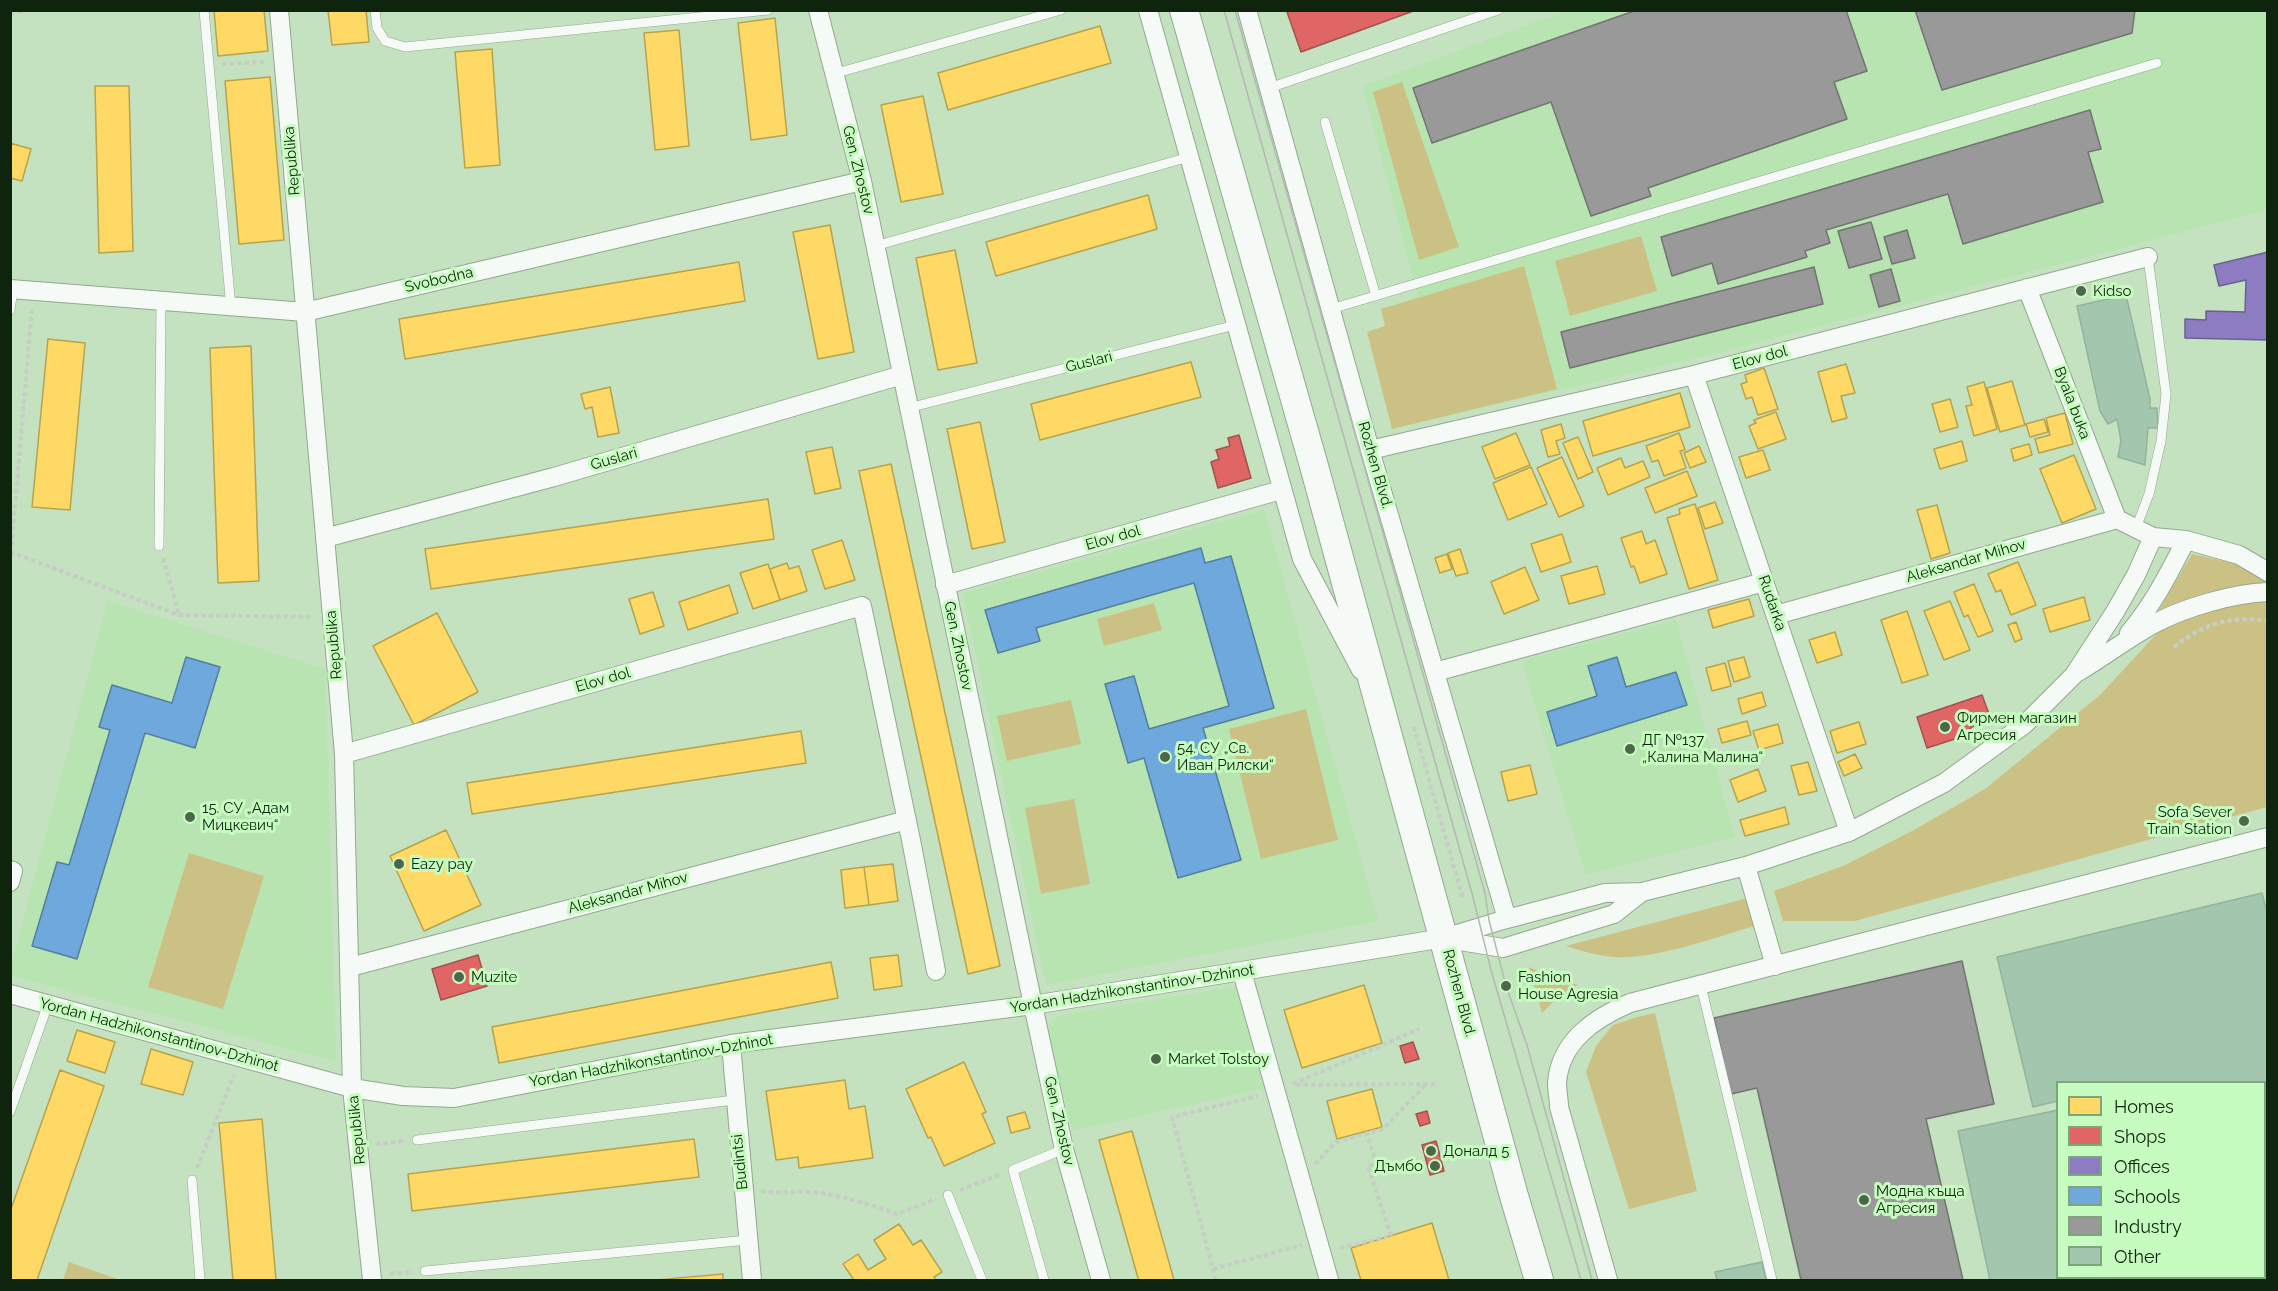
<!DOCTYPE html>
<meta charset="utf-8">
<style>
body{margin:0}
#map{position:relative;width:2278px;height:1291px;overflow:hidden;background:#c4e1c0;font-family:Raleway,sans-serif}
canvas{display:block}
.frame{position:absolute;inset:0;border:12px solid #0f240d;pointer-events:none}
.legend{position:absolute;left:2056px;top:1081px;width:210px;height:198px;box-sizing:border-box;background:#c6fcbf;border:2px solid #7da678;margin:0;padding:8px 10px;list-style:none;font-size:18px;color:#0f240d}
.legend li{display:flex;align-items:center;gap:12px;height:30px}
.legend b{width:30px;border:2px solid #7da678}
</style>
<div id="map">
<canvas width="2278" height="1291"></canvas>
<div class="frame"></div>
<ul class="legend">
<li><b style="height:16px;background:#ffd966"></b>Homes</li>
<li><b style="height:16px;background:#e06666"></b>Shops</li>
<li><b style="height:16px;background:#8e7cc3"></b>Offices</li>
<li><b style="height:16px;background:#6fa8dc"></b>Schools</li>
<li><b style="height:16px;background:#999"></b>Industry</li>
<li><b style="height:16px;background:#a2c7ae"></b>Other</li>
</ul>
</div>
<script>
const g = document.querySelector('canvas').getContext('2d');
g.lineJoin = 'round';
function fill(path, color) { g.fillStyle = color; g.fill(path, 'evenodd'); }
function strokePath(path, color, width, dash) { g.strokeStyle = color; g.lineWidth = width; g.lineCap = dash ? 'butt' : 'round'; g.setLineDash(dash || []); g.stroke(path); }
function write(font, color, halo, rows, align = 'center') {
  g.font = font + ' Raleway,sans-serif'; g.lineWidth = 6; g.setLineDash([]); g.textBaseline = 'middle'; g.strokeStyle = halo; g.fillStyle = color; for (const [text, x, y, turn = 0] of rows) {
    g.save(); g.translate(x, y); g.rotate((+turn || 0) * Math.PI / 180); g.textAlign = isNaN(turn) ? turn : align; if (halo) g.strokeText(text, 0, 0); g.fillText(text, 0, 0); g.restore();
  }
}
fill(new Path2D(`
 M 1566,11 L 2267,11 L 2267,210 L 1709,355 L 1392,429 L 1367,332 L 1385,326 L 1381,309 L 1418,297 L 1363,86 Z
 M 1264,510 L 1378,921 L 1046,985 L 963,593 Z
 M 108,601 L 325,669 L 336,1061 L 11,976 L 11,966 Z
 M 1676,620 L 1734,837 L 1586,875 L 1522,661 Z
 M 1239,986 L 1266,1088 L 1073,1131 L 1046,1030 L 1057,1016 Z`), '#b7e4b1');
fill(new Path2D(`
 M 1402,82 L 1459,247 L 1419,260 L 1373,92 Z
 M 1641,236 L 1657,291 L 1570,316 L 1555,261 Z
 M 1524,266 L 1557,389 L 1392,429 L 1367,332 L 1385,326 L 1381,309 Z
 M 2192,554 L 2237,564 L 2267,583 C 2224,587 2199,593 2159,610 Z
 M 2267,599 L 2267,807 L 1855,921 L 1783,921 L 1774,891 L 1843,866 L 1914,830 L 1985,789 L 2100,695 L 2162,628 L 2204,611 L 2249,600 Z
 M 1154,603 L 1162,630 L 1104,646 L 1097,619 Z
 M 1071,700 L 1081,744 L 1007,761 L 997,716 Z
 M 1306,709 L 1338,840 L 1261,859 L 1229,729 Z
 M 1074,799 L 1090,884 L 1041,894 L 1025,808 Z
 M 189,853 L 264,876 L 223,1009 L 148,987 Z
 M 1748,898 L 1755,926 C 1716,937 1654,960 1615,957 C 1598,956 1582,951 1566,946 Z
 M 1529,967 L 1548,976 L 1578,985 L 1558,997 L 1542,1013 Z
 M 1655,1013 L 1697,1191 L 1629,1209 L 1586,1072 L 1596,1046 L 1613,1025 L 1637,1017 Z
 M 69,1262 L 117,1279 L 117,1280 L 63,1280 Z`), '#ccc184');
const homes = new Path2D(`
 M 214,10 L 264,10 L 268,51 L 218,56 Z
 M 328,10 L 366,10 L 369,42 L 332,45 Z
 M 775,18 L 787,135 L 751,140 L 738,23 Z
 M 1100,26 L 1111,63 L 948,110 L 938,73 Z
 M 679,30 L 689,146 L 655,150 L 644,33 Z
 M 492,49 L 500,165 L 465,168 L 455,52 Z
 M 270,77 L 284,240 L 239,244 L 225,81 Z
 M 95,86 L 129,86 L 133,251 L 99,253 Z
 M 923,96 L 943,194 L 901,202 L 881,105 Z
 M 10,143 L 31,149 L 22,181 L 10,178 Z
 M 1148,195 L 1157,229 L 996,276 L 986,242 Z
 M 830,225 L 854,352 L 818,359 L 793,232 Z
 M 955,250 L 977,363 L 938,370 L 916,258 Z
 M 739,262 L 745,301 L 405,359 L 399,319 Z
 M 48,339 L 85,343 L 70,510 L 32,507 Z
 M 251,346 L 259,581 L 218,583 L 210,348 Z
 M 1191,362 L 1201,397 L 1040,440 L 1031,404 Z
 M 1846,364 L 1855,393 L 1841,396 L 1847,418 L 1832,422 L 1818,372 Z
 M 1764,368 L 1778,409 L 1758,415 L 1752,397 L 1746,399 L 1741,384 L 1747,382 L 1745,375 Z
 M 2012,381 L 2025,425 L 2000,432 L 1987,388 Z
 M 1984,382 L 1997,429 L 1974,436 L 1966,406 L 1972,405 L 1967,387 Z
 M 610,387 L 619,433 L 598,437 L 592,407 L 585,409 L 581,394 Z
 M 1680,393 L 1690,427 L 1593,456 L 1583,421 Z
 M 1950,399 L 1958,427 L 1940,432 L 1932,404 Z
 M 1776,412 L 1786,439 L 1758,449 L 1749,426 L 1756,423 L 1754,420 Z
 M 2065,413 L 2073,444 L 2039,453 L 2035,439 L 2050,435 L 2046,418 Z
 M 2044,419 L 2048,432 L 2030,437 L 2026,424 Z
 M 980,422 L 1005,542 L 972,549 L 947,429 Z
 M 1561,424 L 1565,438 L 1556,441 L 1560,454 L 1548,457 L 1541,430 Z
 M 1516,433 L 1530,465 L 1495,479 L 1482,447 Z
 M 1679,433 L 1685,450 L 1680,451 L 1686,468 L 1664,476 L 1658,460 L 1652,462 L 1646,446 Z
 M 1578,437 L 1593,472 L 1578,479 L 1563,443 Z
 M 1962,441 L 1967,461 L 1940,469 L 1934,449 Z
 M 2029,444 L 2032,455 L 2014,461 L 2011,449 Z
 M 1699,446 L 1706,462 L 1690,468 L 1684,453 Z
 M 832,447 L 841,488 L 815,494 L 806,452 Z
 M 1763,450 L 1770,470 L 1746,478 L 1739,457 Z
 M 2074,455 L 2096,509 L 2062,523 L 2040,469 Z
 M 1562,457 L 1584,506 L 1559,517 L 1537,468 Z
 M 1621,458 L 1625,468 L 1643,461 L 1650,477 L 1608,495 L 1597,468 Z
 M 891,464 L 1000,966 L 968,974 L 859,471 Z
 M 1531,467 L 1547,504 L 1508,520 L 1493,483 Z
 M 1687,471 L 1697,496 L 1655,513 L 1645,488 Z
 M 768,499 L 774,539 L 431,589 L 425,549 Z
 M 1715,502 L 1723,523 L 1705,529 L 1698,508 Z
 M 1695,504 L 1718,580 L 1689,589 L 1667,518 L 1680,514 L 1679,509 Z
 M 1937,505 L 1950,553 L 1931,559 L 1917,510 Z
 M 1642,531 L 1646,544 L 1655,540 L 1667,574 L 1640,583 L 1634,566 L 1631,567 L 1621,538 Z
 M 1562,534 L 1571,562 L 1541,572 L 1531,544 Z
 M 842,540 L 855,580 L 825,589 L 812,550 Z
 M 1460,549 L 1468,573 L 1456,576 L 1448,553 Z
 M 1447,554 L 1452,569 L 1440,573 L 1435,558 Z
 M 2018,562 L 2036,605 L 2011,615 L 2001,590 L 1996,592 L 1988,574 Z
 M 787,563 L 789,569 L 799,566 L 807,591 L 780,600 L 770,569 Z
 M 768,564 L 780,600 L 753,609 L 740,573 Z
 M 1597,566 L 1605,594 L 1569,604 L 1561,576 Z
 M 1525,567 L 1539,600 L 1504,614 L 1491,582 Z
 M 1974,584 L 1993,631 L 1978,637 L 1968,615 L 1964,617 L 1954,592 Z
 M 729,585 L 738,613 L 688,630 L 679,602 Z
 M 653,592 L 664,626 L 640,634 L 629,599 Z
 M 2084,597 L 2090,620 L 2050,632 L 2043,609 Z
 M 1749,599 L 1754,616 L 1713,628 L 1708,610 Z
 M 1950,601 L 1970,650 L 1944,660 L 1924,611 Z
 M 1907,611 L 1928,675 L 1902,683 L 1881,620 Z
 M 437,613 L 478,692 L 414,725 L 373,646 Z
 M 2016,622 L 2022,639 L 2015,642 L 2008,625 Z
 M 1835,632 L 1842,655 L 1817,663 L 1809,640 Z
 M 1744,657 L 1750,677 L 1734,682 L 1728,661 Z
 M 1725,663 L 1731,686 L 1712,691 L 1706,668 Z
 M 1762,692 L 1766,706 L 1742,714 L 1738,699 Z
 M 1747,721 L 1751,735 L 1722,743 L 1718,729 Z
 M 1859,722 L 1866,744 L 1837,753 L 1830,731 Z
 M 1778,724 L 1783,743 L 1759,750 L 1753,731 Z
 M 801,731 L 806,763 L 472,814 L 467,783 Z
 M 1855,754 L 1862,768 L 1844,776 L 1838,762 Z
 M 1808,762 L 1817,791 L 1799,795 L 1791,766 Z
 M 1530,765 L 1537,794 L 1508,801 L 1501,772 Z
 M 1758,769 L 1766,791 L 1738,802 L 1730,780 Z
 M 1785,807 L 1789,824 L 1745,836 L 1740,820 Z
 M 446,830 L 481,905 L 424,931 L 390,856 Z
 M 893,864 L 898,901 L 869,905 L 864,867 Z
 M 864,867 L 869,905 L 845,908 L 841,870 Z
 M 898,955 L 902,986 L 874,990 L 870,958 Z
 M 831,962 L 838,998 L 499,1063 L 492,1027 Z
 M 1364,985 L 1382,1043 L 1302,1068 L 1284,1010 Z
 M 77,1030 L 115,1042 L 105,1073 L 67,1061 Z
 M 151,1049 L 193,1062 L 183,1095 L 141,1084 Z
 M 964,1062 L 986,1112 L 982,1114 L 995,1143 L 944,1166 L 931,1137 L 928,1138 L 906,1089 Z
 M 60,1070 L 104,1086 L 37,1280 L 10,1280 L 10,1212 Z
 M 845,1080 L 849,1109 L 865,1106 L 873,1158 L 799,1168 L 798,1157 L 776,1160 L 766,1091 Z
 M 1372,1089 L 1382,1127 L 1337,1139 L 1327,1101 Z
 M 1025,1112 L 1030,1128 L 1011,1133 L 1007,1117 Z
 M 262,1119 L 276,1280 L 233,1280 L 219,1123 Z
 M 1132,1131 L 1174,1280 L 1139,1280 L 1138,1278 L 1099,1140 Z
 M 694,1139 L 699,1177 L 412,1211 L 408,1174 Z
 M 1432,1223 L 1449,1280 L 1361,1280 L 1351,1248 Z
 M 899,1224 L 913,1245 L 921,1240 L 942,1272 L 934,1277 L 936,1280 L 854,1280 L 843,1264 L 858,1254 L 868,1270 L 886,1259 L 874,1240 Z
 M 723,1274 L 723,1280 L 658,1280 L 678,1278 Z`);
fill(homes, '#ffd966');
strokePath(homes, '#b7a34b', 1.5);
const shops = new Path2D(`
 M 1292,10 L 1416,10 L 1301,52 L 1287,12 Z
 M 1239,435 L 1251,478 L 1218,488 L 1211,462 L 1219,459 L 1216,450 L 1230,446 L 1228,438 Z
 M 1982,695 L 1989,714 L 1958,738 L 1927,748 L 1917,717 Z
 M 478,955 L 487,986 L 441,1000 L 432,969 Z
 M 1413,1042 L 1419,1059 L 1405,1063 L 1400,1046 Z
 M 1427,1111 L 1430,1123 L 1420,1126 L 1416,1114 Z
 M 1436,1141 L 1444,1171 L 1430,1175 L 1422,1145 Z`);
fill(shops, '#e06666');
strokePath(shops, '#a1524b', 1.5);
const offices = new Path2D(`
 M 2268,252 L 2268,340 L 2185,338 L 2185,319 L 2206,320 L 2206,311 L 2245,312 L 2246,280 L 2219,286 L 2214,265 Z`);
fill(offices, '#8e7cc3');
strokePath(offices, '#68628c', 1.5);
const schools = new Path2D(`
 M 1201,548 L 1205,563 L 1231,556 L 1274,708 L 1203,728 L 1241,860 L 1178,878 L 1144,758 L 1128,763 L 1105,684 L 1134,676 L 1149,729 L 1229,706 L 1194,583 L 1036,628 L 1040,641 L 998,653 L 985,610 Z
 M 186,657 L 220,667 L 195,748 L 145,733 L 77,959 L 32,946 L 57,862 L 69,865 L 110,730 L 99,727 L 112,685 L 172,703 Z
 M 1617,657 L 1626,687 L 1676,672 L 1687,705 L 1557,746 L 1547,712 L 1597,696 L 1588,666 Z`);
fill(schools, '#6fa8dc');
strokePath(schools, '#52809e', 1.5);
const industry = new Path2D(`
 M 1637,10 L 1846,10 L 1867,71 L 1834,82 L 1847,119 L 1648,188 L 1651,196 L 1591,216 L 1551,102 L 1432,143 L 1413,88 Z
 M 1915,10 L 2135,10 L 2132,33 L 1942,90 Z
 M 2090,110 L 2101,149 L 2088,152 L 2103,202 L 1963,244 L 1948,194 L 1826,230 L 1830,243 L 1805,251 L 1807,257 L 1718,284 L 1712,263 L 1672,276 L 1661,237 Z
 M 1871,222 L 1882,259 L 1849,268 L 1838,231 Z
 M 1907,230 L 1915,258 L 1892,264 L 1884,237 Z
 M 1814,267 L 1823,304 L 1570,368 L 1561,332 Z
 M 1891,269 L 1900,301 L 1879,307 L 1870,275 Z
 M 1962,961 L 1994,1104 L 1926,1119 L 1963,1280 L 1801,1280 L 1757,1088 L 1731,1094 L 1714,1018 Z
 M 2268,1259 L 2268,1280 L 2248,1280 L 2265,1277 L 2264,1260 Z`);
fill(industry, '#999');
strokePath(industry, '#70766f', 1.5);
const building = new Path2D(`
 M 2126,295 L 2150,399 L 2150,408 L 2157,408 L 2158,428 L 2148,428 L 2145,465 L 2118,457 L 2121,441 L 2117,419 L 2108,424 L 2100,411 L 2077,306 Z
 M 2262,893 L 2268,917 L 2268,1205 L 2264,1205 L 2264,1082 L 2058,1082 L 2058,1101 L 2033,1107 L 1997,957 Z
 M 2058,1110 L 2058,1278 L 2130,1278 L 2116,1280 L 1990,1280 L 1958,1131 Z
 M 1762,1262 L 1766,1280 L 1717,1280 L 1715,1272 Z`);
fill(building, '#a2c7ae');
strokePath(building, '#96b29c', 1.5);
const lane = new Path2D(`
 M 204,10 L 231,308
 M 375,10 L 377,28 L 385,41 L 405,47 L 768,10
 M 833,74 L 1061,10
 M 1269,88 L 1498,10
 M 1325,122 L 1376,296
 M 875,246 L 1189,157
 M 1331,309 L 2157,63
 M 10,310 L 13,289
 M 908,408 L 1235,325
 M 2136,528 L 2149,494 L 2161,441 L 2166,394 L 2148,257
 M 159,546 L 161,302
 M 1701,986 L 1772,1280
 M 10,1112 L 48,1004
 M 417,1140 L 734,1100
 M 192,1180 L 200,1280
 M 948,1195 L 982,1280
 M 425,1271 L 748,1240
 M 1044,1280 L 1013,1170 L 1064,1149`);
const street = new Path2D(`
 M 279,10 L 344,754 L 352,1088 L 372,1280
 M 818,10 L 862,181 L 1033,1005 L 1064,1149 L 1101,1280
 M 1148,10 L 1302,559 L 1361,670
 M 1247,10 L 1370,450 L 1507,919
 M 2027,288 L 2117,519
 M 10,289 L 305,312 L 862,181
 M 1694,375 L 1849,832
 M 1370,450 L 1694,375 L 2148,257
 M 325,538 L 554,477 L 902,375
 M 945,585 L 1281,490
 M 1776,615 L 2117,519 L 2153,537 L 2186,540 L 2239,555 L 2268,572
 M 2129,633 C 2153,605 2169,573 2186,540
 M 1435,672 L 1764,582
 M 2078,672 C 2103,657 2127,639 2152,625 C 2182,608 2234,593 2268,592
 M 344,754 L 862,606 L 911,840 L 936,971
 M 1746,866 L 1775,966
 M 10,870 L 13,871 L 10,882
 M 1448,939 L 1503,948 L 1614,914 L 1642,892
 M 350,967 L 907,820
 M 1242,972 L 1329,1280
 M 10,994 L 352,1088 L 403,1096 L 454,1098 L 731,1044 L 1033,1005 L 1444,938 L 1503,920 L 1605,893 L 1642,892 L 1746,866 L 1849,832 L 1944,783 L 2025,724 L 2074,675 L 2115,612 L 2136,575 L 2153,537
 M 731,1044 L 752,1280
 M 1608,1280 L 1559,1107 C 1559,1100 1557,1091 1557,1083 C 1560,1041 1595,1018 1630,1003 L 2268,837`);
const primary = new Path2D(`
 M 1184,10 L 1314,466 L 1514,1196 L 1539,1280`);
strokePath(lane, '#92a98f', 10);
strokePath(street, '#92a98f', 20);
strokePath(primary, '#92a98f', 30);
strokePath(new Path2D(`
 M 10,14 L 25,10
 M 222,64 L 265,62
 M 10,552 L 179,615 L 314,617
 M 11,553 L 32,307
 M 163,558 L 179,614
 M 2174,647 C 2202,624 2232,615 2268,621
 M 1414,727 L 1463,899
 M 1293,1084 L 1419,1029
 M 1296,1085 L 1435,1084
 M 376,1144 L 404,1141
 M 1315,1164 L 1336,1142 L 1383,1129 L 1426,1084
 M 197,1168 L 234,1075
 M 960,1190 L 1001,1174
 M 761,1191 C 778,1194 792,1191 809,1192 C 839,1194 868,1204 897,1214 L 936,1199
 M 1340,1248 L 1391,1236 L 1368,1166 L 1377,1164 L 1366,1133
 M 1213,1269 L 1302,1245
 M 390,1274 L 413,1272
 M 1216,1280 L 1172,1117 L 1258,1096`), '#c6cec5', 4, [4.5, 3]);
strokePath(lane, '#f6faf6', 9);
strokePath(street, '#f6faf6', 18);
strokePath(primary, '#f6faf6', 28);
strokePath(new Path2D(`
 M 1224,10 L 1473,897 L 1491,970 L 1581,1280
 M 1235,10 L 1485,893 L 1489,920 L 1506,986 L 1527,1045 L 1592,1280`), '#b3bab2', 1.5);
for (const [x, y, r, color] of [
 [2081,291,6,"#4e664c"],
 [1945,727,6,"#4e664c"],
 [1630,749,6,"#4e664c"],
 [1165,757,6,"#4e664c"],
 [190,817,6,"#4e664c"],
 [2244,821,6,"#4e664c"],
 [399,864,6,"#4e664c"],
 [459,977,6,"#4e664c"],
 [1506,986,6,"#4e664c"],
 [1156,1059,6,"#4e664c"],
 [1431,1151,6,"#4e664c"],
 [1435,1166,6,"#4e664c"],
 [1864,1200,6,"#4e664c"]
]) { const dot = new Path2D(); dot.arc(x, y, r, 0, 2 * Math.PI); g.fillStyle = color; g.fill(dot); strokePath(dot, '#c6fcbf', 2); }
write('15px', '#0f240d', '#c6fcbf', [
 ["Republika",292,161,-95],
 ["Gen. Zhostov",858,170,76],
 ["Svobodna",439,280,-13],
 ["Elov dol",1760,358,-15],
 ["Guslari",1089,362,-14],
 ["Byala buka",2072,403,69],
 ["Guslari",614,459,-16],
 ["Rozhen Blvd.",1375,465,74],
 ["Elov dol",1113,538,-16],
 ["Aleksandar Mihov",1966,561,-16],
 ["Rudarka",1772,603,71],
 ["Republika",334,645,-95],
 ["Gen. Zhostov",958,646,78],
 ["Elov dol",603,680,-16],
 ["Aleksandar Mihov",628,893,-15],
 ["Yordan Hadzhikonstantinov-Dzhinot",1132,989,-9],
 ["Rozhen Blvd.",1459,993,75],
 ["Yordan Hadzhikonstantinov-Dzhinot",159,1035,15],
 ["Yordan Hadzhikonstantinov-Dzhinot",651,1061,-10],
 ["Gen. Zhostov",1059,1121,77],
 ["Republika",357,1130,-96],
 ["Budintsi",740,1162,-96]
]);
write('15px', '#0f240d', '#c6fcbf', [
 ["Kidso",2093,291],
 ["Фирмен магазин",1957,718],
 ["Агресия",1957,735],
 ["ДГ №137",1642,740],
 ["„Калина Малина“",1642,757],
 ["54. СУ „Св.",1177,748],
 ["Иван Рилски“",1177,765],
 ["15. СУ „Адам",202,808],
 ["Мицкевич“",202,825],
 ["Sofa Sever",2232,812,"right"],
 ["Train Station",2232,829,"right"],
 ["Eazy pay",411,864],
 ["Muzite",471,977],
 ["Fashion",1518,977],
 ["House Agresia",1518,994],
 ["Market Tolstoy",1168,1059],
 ["Доналд 5",1443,1151],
 ["Дъмбо",1423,1166,"right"],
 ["Модна къща",1876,1191],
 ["Агресия",1876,1208]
], 'left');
</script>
